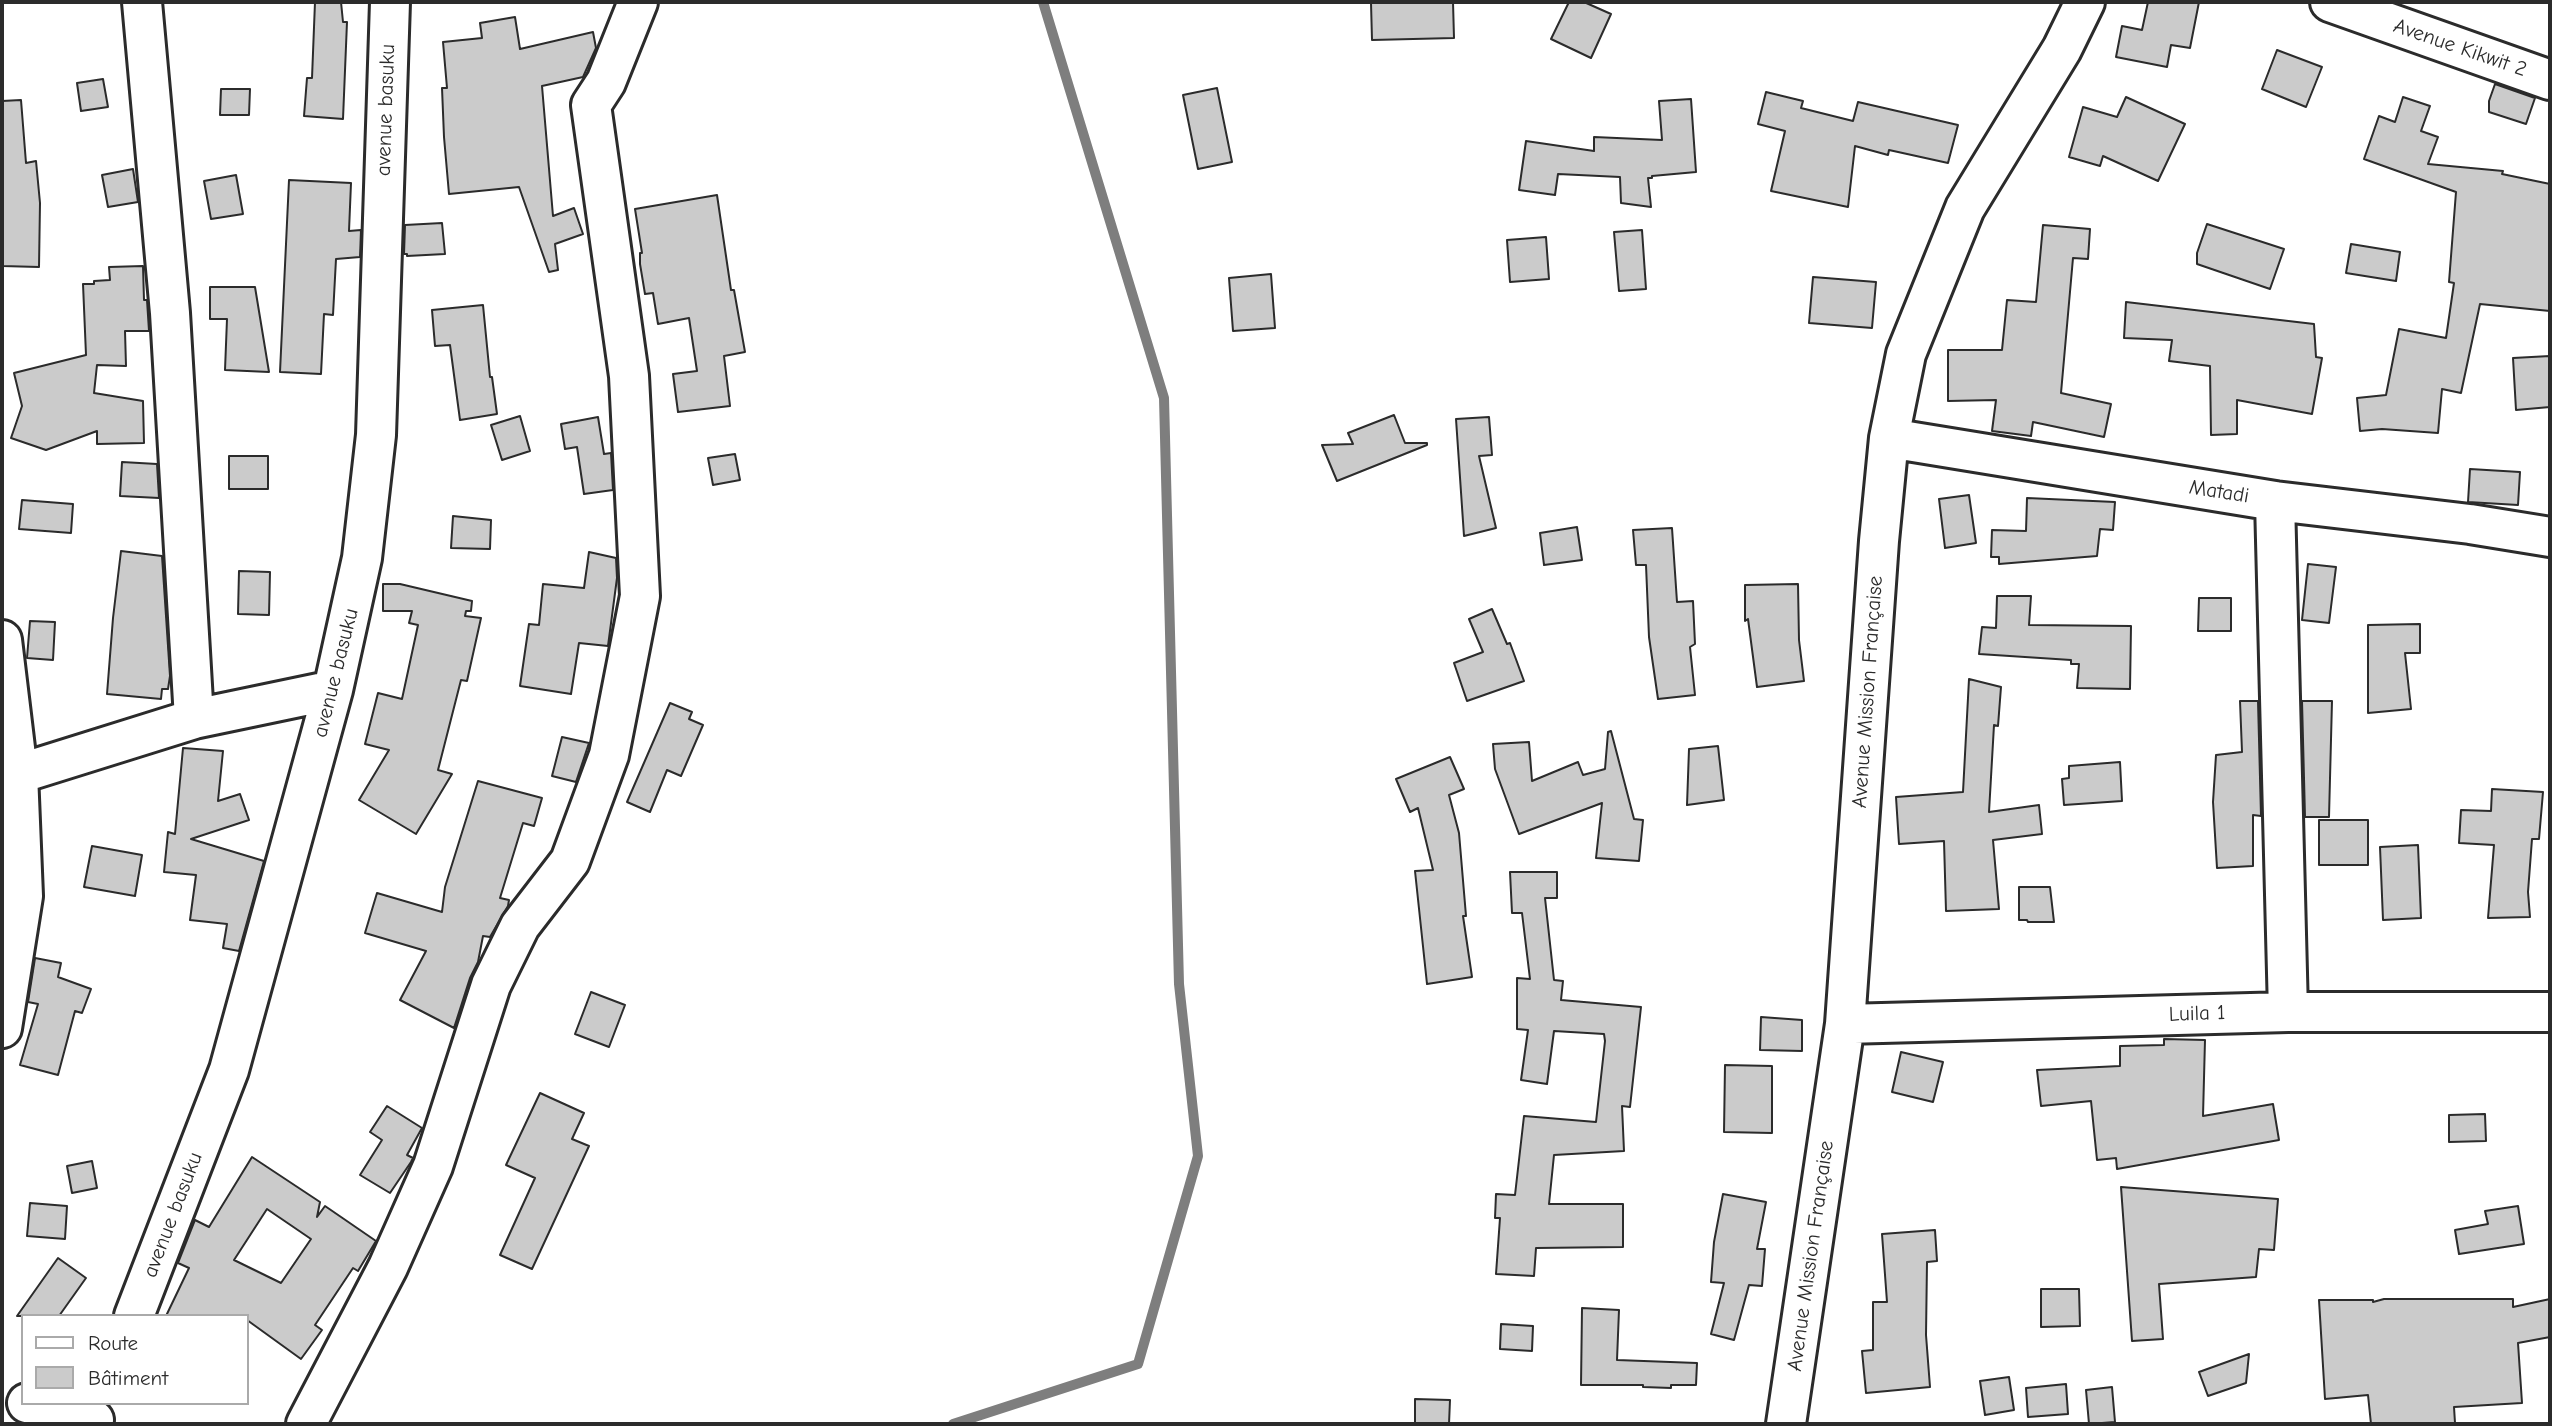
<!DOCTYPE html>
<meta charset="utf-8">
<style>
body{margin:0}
#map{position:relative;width:2552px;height:1426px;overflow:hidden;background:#fff;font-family:"Comic Neue",sans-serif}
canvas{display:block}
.frame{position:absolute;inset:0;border:4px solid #2b2b2b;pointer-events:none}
.legend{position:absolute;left:21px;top:1314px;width:228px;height:91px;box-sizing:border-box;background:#fff;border:2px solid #aaa;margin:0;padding:9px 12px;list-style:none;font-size:21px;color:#2b2b2b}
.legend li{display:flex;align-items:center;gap:14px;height:35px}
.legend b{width:35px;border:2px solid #aaa}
</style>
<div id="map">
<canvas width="2552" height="1426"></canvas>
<div class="frame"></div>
<ul class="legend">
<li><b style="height:9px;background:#fff"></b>Route</li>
<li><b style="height:19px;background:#cbcbcb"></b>Bâtiment</li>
</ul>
</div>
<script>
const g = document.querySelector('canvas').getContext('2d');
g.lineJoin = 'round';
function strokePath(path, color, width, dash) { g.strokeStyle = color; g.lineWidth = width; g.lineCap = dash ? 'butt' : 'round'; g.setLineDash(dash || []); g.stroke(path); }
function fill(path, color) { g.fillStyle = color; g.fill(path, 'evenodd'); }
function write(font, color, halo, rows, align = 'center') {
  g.font = font + ' "Comic Neue",sans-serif'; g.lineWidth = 5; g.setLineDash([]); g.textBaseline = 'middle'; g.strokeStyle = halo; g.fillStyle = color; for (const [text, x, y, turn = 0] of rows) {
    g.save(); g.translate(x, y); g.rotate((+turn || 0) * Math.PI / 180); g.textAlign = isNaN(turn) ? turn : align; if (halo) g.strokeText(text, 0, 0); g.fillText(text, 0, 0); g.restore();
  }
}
strokePath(new Path2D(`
 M 953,1424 L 1138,1364 L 1198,1156 L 1179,984 L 1164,398 L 1043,2`), '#7e7e7e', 10);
const building = new Path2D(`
 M 315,2 L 341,2 L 343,22 L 347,22 L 343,119 L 304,116 L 307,78 L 312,78 Z
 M 1453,2 L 1454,38 L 1372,40 L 1371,3 Z
 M 1569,2 L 1584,2 L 1611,14 L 1591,58 L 1551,39 Z
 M 2148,2 L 2199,2 L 2190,48 L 2171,45 L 2167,67 L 2116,57 L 2122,26 L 2142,30 Z
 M 515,17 L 520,49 L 593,32 L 596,48 L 583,77 L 542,86 L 553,216 L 574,208 L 583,234 L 555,244 L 558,270 L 549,272 L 519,187 L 449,194 L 444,137 L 442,88 L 447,88 L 443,42 L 482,38 L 480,23 Z
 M 2277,50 L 2322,67 L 2306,107 L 2262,89 Z
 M 103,79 L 108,107 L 81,111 L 77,83 Z
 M 2495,84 L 2535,98 L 2526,124 L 2489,112 L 2489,101 Z
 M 1217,88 L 1232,162 L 1198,169 L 1183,95 Z
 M 221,89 L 250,89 L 249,115 L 220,115 Z
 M 1766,92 L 1803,101 L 1801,108 L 1853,121 L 1858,102 L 1958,125 L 1948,163 L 1889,150 L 1888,155 L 1855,146 L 1848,207 L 1771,191 L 1785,131 L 1758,124 Z
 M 2126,97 L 2185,124 L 2158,181 L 2103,156 L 2100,166 L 2069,157 L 2083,107 L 2117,117 Z
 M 2403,97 L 2430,106 L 2421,131 L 2438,137 L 2428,164 L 2503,171 L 2502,174 L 2550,184 L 2550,311 L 2480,304 L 2461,393 L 2442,389 L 2438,433 L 2382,429 L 2360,431 L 2357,398 L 2386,395 L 2399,329 L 2446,338 L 2454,283 L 2449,282 L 2456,192 L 2364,159 L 2379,116 L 2395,122 Z
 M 1691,99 L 1696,172 L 1652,176 L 1652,178 L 1648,178 L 1651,207 L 1621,203 L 1620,177 L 1558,174 L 1555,195 L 1519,190 L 1526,141 L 1594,151 L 1594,137 L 1662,140 L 1659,101 Z
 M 21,100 L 26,163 L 36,161 L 40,203 L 39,267 L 2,266 L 2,101 Z
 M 133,169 L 138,202 L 108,207 L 102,175 Z
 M 236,175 L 243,214 L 211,219 L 204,181 Z
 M 289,180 L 351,183 L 349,231 L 361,230 L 360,257 L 336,259 L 333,315 L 324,314 L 321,374 L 280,372 Z
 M 717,195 L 731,290 L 734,290 L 745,352 L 724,356 L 730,406 L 678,412 L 673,374 L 697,371 L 689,318 L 658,324 L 653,293 L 645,294 L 640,264 L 640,253 L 642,253 L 635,209 Z
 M 442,223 L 445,254 L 407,256 L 407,254 L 404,254 L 405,225 Z
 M 2207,224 L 2284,249 L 2270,289 L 2197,264 L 2197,253 Z
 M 2043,225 L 2090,229 L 2088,259 L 2073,258 L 2061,393 L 2111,404 L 2104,437 L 2033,422 L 2031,436 L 1992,431 L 1996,400 L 1948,401 L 1948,350 L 2002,350 L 2007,300 L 2036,302 Z
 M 1642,230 L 1646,289 L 1619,291 L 1614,232 Z
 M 1546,237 L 1549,279 L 1510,282 L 1507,240 Z
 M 2351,244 L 2400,252 L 2396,281 L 2346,273 Z
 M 143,266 L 144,300 L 147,300 L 149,331 L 125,331 L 126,366 L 97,365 L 94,393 L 143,401 L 144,443 L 97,444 L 97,431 L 46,450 L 11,438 L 22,406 L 14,373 L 86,355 L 83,284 L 94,284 L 94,281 L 110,280 L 109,267 Z
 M 1271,274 L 1275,328 L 1233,331 L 1229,278 Z
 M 1813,277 L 1876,282 L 1872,328 L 1809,323 Z
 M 210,287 L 255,287 L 269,372 L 225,370 L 227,319 L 210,319 Z
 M 2126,302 L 2314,324 L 2316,357 L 2322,358 L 2312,414 L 2237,400 L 2237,434 L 2211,435 L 2210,366 L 2169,361 L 2172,340 L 2124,338 Z
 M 483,305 L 490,377 L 492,377 L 497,414 L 460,420 L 450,345 L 435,346 L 432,310 Z
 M 2550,356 L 2550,407 L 2516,410 L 2513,358 Z
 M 1394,415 L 1405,443 L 1427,443 L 1427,445 L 1337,481 L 1322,445 L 1353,444 L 1348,433 Z
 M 520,416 L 530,451 L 502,460 L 491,425 Z
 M 598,417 L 604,454 L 611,453 L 613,490 L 584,494 L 577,447 L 565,449 L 561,424 Z
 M 1489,417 L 1492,455 L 1479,456 L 1496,528 L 1464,536 L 1456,419 Z
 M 735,454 L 740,480 L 713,485 L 708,458 Z
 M 229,456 L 268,456 L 268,489 L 229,489 Z
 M 122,462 L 157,464 L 159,498 L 120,496 Z
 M 2470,469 L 2520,472 L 2518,505 L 2468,502 Z
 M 1969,495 L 1976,543 L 1945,548 L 1939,499 Z
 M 2027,498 L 2115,502 L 2113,530 L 2100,529 L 2097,556 L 1999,564 L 1999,557 L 1991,557 L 1992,530 L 2026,531 Z
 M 22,500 L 73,504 L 71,533 L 19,529 Z
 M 453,516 L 491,520 L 490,549 L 451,548 Z
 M 1577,527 L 1582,560 L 1544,565 L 1540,533 Z
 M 1672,528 L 1677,602 L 1693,601 L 1695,644 L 1690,647 L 1695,695 L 1658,699 L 1649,637 L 1646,565 L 1636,565 L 1633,530 Z
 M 121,551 L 162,556 L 170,676 L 168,689 L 162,689 L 161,699 L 107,694 L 113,618 Z
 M 589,552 L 616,558 L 617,578 L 608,646 L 579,643 L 571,694 L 520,686 L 529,624 L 539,625 L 543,584 L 584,588 Z
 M 2308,564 L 2336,567 L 2329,623 L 2302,620 Z
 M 239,571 L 270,572 L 269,615 L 238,614 Z
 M 383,584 L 400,584 L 472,601 L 471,611 L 466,611 L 465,616 L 481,618 L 467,681 L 461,680 L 438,770 L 452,774 L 416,834 L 359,800 L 389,750 L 365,744 L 378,693 L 402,699 L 418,625 L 409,623 L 412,611 L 383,611 Z
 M 1798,584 L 1799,640 L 1804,681 L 1757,687 L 1748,619 L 1745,621 L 1745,585 Z
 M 1997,596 L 2031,596 L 2029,625 L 2131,626 L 2130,689 L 2077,688 L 2079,664 L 2071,664 L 2071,660 L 1979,654 L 1982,627 L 1996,628 Z
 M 2199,598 L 2231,598 L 2231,631 L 2198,631 Z
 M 1492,609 L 1507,644 L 1510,643 L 1524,681 L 1467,701 L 1454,663 L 1483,652 L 1469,619 Z
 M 30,621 L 55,622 L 53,660 L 27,658 Z
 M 2420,624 L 2420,653 L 2405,653 L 2411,709 L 2368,713 L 2368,625 Z
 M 1969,679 L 2001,687 L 1998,726 L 1994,725 L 1989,812 L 2039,805 L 2042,834 L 1993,840 L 1999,909 L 1946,911 L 1944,841 L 1899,844 L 1896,797 L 1963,792 Z
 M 2240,701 L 2258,701 L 2261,816 L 2253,815 L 2253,866 L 2217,868 L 2213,802 L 2216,755 L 2242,752 Z
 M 2302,701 L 2332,701 L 2329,817 L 2305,817 Z
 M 670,703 L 692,712 L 689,719 L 703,725 L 681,776 L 667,770 L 650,812 L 627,802 Z
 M 1611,731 L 1634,819 L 1643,820 L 1639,861 L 1596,858 L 1602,803 L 1519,834 L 1495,769 L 1493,744 L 1529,742 L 1532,781 L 1578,762 L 1583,775 L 1605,769 L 1608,732 Z
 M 562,737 L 589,743 L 576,782 L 552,776 Z
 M 1718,746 L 1724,800 L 1687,805 L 1689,749 Z
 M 183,748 L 223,751 L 218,801 L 240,794 L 249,820 L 191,839 L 264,861 L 239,951 L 223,948 L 227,924 L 190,920 L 196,875 L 164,872 L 168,832 L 175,834 Z
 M 1450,757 L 1464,789 L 1449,795 L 1459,833 L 1466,916 L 1463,916 L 1472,977 L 1427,984 L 1415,871 L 1433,870 L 1418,808 L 1410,812 L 1396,779 Z
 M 2120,762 L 2122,801 L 2064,805 L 2062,779 L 2069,778 L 2069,766 Z
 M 478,781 L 542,798 L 534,826 L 523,823 L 500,898 L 509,900 L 508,906 L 490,937 L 483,936 L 478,962 L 470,978 L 454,1028 L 400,1000 L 426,951 L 365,933 L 377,893 L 442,912 L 445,887 Z
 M 2492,789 L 2543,792 L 2539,839 L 2532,839 L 2528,892 L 2530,917 L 2488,918 L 2494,845 L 2459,843 L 2461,810 L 2491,811 Z
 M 2319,820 L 2368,820 L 2368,865 L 2319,865 Z
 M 2418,845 L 2421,918 L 2383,920 L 2380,847 Z
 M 92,846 L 142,855 L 135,896 L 84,887 Z
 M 1510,872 L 1557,872 L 1557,898 L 1545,898 L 1554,980 L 1563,981 L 1561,1000 L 1641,1007 L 1630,1107 L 1622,1106 L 1624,1151 L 1554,1155 L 1549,1204 L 1623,1204 L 1623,1247 L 1536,1248 L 1534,1276 L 1496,1274 L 1500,1218 L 1495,1218 L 1496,1194 L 1515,1195 L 1524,1116 L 1596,1122 L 1605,1041 L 1604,1034 L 1554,1031 L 1547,1084 L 1521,1080 L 1528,1030 L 1517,1029 L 1517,978 L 1530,979 L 1522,913 L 1512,913 Z
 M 2019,887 L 2050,887 L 2054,922 L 2028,922 L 2027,920 L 2019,920 Z
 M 35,958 L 61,963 L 58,977 L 91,989 L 82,1013 L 75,1011 L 58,1075 L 20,1065 L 38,1004 L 28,1002 Z
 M 591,992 L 625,1005 L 609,1047 L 575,1034 Z
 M 1761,1017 L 1802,1020 L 1802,1051 L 1760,1050 Z
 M 2164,1039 L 2205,1040 L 2203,1116 L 2273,1104 L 2279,1140 L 2117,1169 L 2116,1158 L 2097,1160 L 2091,1101 L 2041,1106 L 2037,1070 L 2120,1066 L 2120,1046 L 2164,1045 Z
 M 1901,1052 L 1943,1062 L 1933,1102 L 1892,1092 Z
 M 1725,1065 L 1772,1066 L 1772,1133 L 1724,1132 Z
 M 540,1093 L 584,1113 L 572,1139 L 589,1146 L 532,1269 L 500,1255 L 535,1178 L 506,1165 Z
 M 387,1106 L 422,1128 L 407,1155 L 413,1158 L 411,1162 L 390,1193 L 360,1175 L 382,1140 L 370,1132 Z
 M 2485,1114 L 2486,1141 L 2449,1142 L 2449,1115 Z
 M 252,1157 L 320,1202 L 317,1217 L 325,1206 L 376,1241 L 358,1271 L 353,1268 L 315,1325 L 322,1330 L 301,1359 L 247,1320 L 247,1316 L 166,1316 L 189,1268 L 178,1263 L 195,1220 L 209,1227 ZM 267,1209 L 311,1239 L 281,1283 L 234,1260 Z
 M 92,1161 L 97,1188 L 72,1193 L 67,1166 Z
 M 2121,1187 L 2278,1199 L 2274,1250 L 2259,1249 L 2256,1277 L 2159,1284 L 2163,1339 L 2132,1341 Z
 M 1723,1194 L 1766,1202 L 1757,1249 L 1765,1249 L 1762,1286 L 1749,1285 L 1734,1340 L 1711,1334 L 1724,1283 L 1711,1282 L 1714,1242 Z
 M 30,1203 L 67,1206 L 65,1239 L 27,1236 Z
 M 2518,1206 L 2524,1244 L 2459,1254 L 2455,1230 L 2488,1224 L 2485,1211 Z
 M 1935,1230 L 1937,1261 L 1927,1262 L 1926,1335 L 1930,1387 L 1866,1393 L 1862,1351 L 1873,1350 L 1873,1302 L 1887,1302 L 1882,1234 Z
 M 58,1258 L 86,1278 L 59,1316 L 17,1316 Z
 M 2041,1289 L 2079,1289 L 2080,1326 L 2041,1327 Z
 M 2384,1299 L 2513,1299 L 2513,1307 L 2550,1299 L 2550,1337 L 2518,1343 L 2522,1403 L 2454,1407 L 2455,1423 L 2371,1424 L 2368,1395 L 2325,1399 L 2319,1300 L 2373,1300 L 2373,1302 Z
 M 1582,1308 L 1619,1310 L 1617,1360 L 1697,1363 L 1696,1385 L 1671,1385 L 1671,1388 L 1643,1387 L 1643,1385 L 1581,1385 Z
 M 1501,1324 L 1533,1326 L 1532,1351 L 1500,1349 Z
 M 2249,1354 L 2246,1383 L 2208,1396 L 2199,1372 Z
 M 2009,1377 L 2014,1410 L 1985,1415 L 1980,1381 Z
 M 2066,1384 L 2068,1414 L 2028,1417 L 2026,1388 Z
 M 2112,1387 L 2115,1422 L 2089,1424 L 2086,1390 Z
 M 1415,1399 L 1450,1400 L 1449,1424 L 1415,1424 Z`);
fill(building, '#cbcbcb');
strokePath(building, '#2b2b2b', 2);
const minor = new Path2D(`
 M 142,2 L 170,313 L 194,719
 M 2330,2 L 2550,80
 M 1889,438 L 2275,501 L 2470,524 L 2550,537
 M 2275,501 L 2288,1012
 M 2,640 L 18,773 L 23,896 L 2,1028
 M 2,779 L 194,719 L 333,690
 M 1845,1024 L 2288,1012 L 2550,1012
 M 134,1316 L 229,1070 L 333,690 L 362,558 L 376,435 L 390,2
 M 27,1403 L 94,1420
 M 306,1424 L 388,1267 L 433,1166 L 491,985 L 520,926 L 570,861 L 609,755 L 640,596 L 629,376 L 591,105 L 606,82 L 638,2
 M 1786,1424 L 1845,1024 L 1879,541 L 1889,438 L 1906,354 L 1965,208 L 2062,49 L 2085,2`);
strokePath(minor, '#2b2b2b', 44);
strokePath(minor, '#fff', 38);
write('21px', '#2b2b2b', '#fff', [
 ["Avenue Kikwit 2",2460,48,19],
 ["avenue basuku",386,110,-88],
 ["Matadi",2219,492,9],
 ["avenue basuku",336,673,-76],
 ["Avenue Mission Française",1868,692,-86],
 ["Luila 1",2197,1014,-2],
 ["avenue basuku",173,1215,-69],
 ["Avenue Mission Française",1811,1256,-82]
]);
</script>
